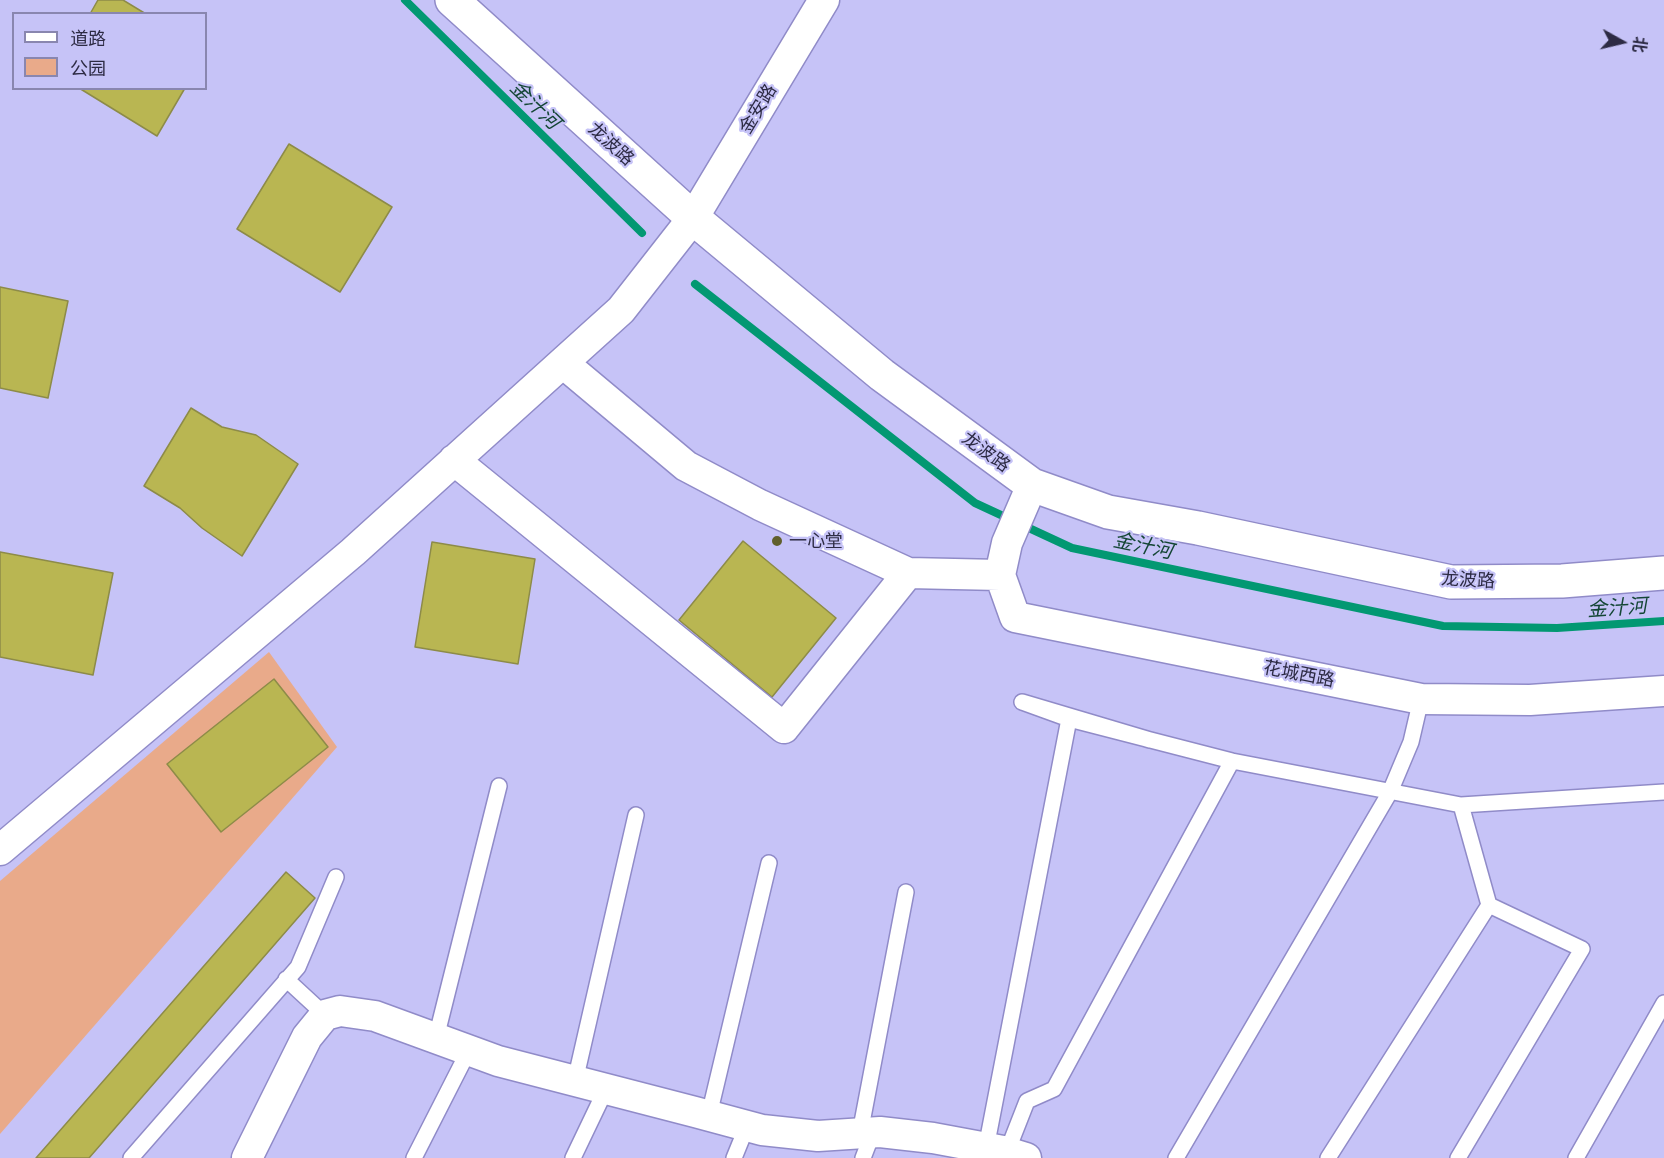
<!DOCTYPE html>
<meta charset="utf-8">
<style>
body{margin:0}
#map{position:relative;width:1664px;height:1158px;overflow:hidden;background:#c6c3f7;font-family:"Asap Condensed","Noto Sans SC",sans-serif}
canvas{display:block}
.legend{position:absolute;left:12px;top:12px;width:195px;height:78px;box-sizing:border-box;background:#c6c3f7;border:2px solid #8986af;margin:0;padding:8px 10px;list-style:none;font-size:18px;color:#2d2b44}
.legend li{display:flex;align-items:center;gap:12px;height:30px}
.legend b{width:30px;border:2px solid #8986af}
.north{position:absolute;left:1592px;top:12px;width:60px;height:60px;-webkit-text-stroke:4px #c6c3f7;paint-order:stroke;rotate:98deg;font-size:16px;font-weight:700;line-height:24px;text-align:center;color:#2d2b44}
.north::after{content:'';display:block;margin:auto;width:21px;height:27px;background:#2d2b44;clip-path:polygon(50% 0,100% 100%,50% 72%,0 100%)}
</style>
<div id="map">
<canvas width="1664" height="1158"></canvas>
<ul class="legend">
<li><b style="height:8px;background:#fff"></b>道路</li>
<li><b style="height:16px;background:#e9aa8a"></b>公园</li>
</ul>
<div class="north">北</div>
</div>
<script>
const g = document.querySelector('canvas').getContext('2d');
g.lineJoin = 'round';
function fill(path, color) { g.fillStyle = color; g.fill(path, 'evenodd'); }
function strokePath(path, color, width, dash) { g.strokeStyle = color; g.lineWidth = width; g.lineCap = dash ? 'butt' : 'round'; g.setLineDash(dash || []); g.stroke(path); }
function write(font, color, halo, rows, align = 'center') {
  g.font = font + ' "Asap Condensed","Noto Sans SC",sans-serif'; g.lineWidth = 4.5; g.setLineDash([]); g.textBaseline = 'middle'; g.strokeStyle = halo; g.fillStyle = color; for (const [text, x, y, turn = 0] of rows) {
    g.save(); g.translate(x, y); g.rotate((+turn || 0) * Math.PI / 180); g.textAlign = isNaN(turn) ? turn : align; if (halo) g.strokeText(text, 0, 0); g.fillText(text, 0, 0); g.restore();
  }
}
fill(new Path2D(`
 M 269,652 L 337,747 L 0,1134 L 0,881 Z`), '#e9aa8a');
strokePath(new Path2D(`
 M 405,0 L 642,233
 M 695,284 L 975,503 L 1072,548 L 1443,626 L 1557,628 L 1664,621`), '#029872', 8);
const building = new Path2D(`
 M 98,0 L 123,0 L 146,14 L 90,14 Z
 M 79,88 L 185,88 L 157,136 Z
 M 289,144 L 392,207 L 340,292 L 237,229 Z
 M 0,287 L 68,301 L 48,398 L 0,388 Z
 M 191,408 L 222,427 L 256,435 L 298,464 L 242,556 L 202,528 L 180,508 L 144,486 Z
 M 743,541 L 836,618 L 772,697 L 679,620 Z
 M 432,542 L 535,559 L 518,664 L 415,647 Z
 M 0,552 L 113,573 L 93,675 L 0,657 Z
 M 274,679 L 328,747 L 221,832 L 167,764 Z
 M 286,872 L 315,898 L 89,1158 L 36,1158 Z`);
fill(building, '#b9b652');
strokePath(building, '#8d8b48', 1.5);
const lane = new Path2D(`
 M 1150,740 L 1022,702 L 1069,719 L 1232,761 L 1461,805 L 1664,792
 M 286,979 L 325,1015
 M 436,1038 L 499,786
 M 575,1081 L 636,815
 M 709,1115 L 769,863
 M 860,1133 L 906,892
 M 986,1148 L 1069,719
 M 1007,1152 L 1027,1101 L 1054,1089 L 1232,761
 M 131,1158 L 298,967 L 336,877
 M 414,1158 L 469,1050
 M 573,1158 L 606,1089
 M 734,1158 L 747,1126
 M 863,1158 L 873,1132
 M 1176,1158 L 1390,792 L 1411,742 L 1421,699
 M 1328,1158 L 1489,905 L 1461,805
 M 1458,1158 L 1582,949 L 1489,905
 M 1576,1158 L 1664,1003`);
const street = new Path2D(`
 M 454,460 L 784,728 L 908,573 L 760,505 L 686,466 L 563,363
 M 1032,485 L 1007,543 L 1000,575 L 1015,617 L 1421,699 L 1530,700 L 1664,691
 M 908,573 L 1000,575
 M 0,850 L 353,552 L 621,310 L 693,218 L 824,0
 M 247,1158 L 307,1037 L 325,1015 L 340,1011 L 375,1016 L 498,1061 L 695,1112 L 762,1130 L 818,1136 L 880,1132 L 933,1138 L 1003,1151 L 1026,1158`);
const secondary = new Path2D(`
 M 452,0 L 693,218 L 882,375 L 1032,485 L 1108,512 L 1198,528 L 1451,582 L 1562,581 L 1664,573`);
strokePath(lane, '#908bc8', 18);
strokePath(street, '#908bc8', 33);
strokePath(secondary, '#908bc8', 36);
strokePath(lane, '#fff', 15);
strokePath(street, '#fff', 30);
strokePath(secondary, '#fff', 33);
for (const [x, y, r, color] of [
 [777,541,6,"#605f2c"]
]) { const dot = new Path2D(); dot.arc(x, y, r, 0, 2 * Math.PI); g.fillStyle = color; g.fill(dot); strokePath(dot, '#c6c3f7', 2); }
write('18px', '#2d2b44', '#c6c3f7', [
 ["金安路",758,109,-59],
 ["龙波路",611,144,42],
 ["龙波路",986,452,36],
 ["龙波路",1468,580,3],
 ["花城西路",1299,674,11]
]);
write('18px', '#2d2b44', '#c6c3f7', [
 ["一心堂",789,541]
], 'left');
write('italic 20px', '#144635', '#c6c3f7', [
 ["金汁河",535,105,44],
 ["金汁河",1143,546,12],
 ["金汁河",1617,608,-4]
]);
</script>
